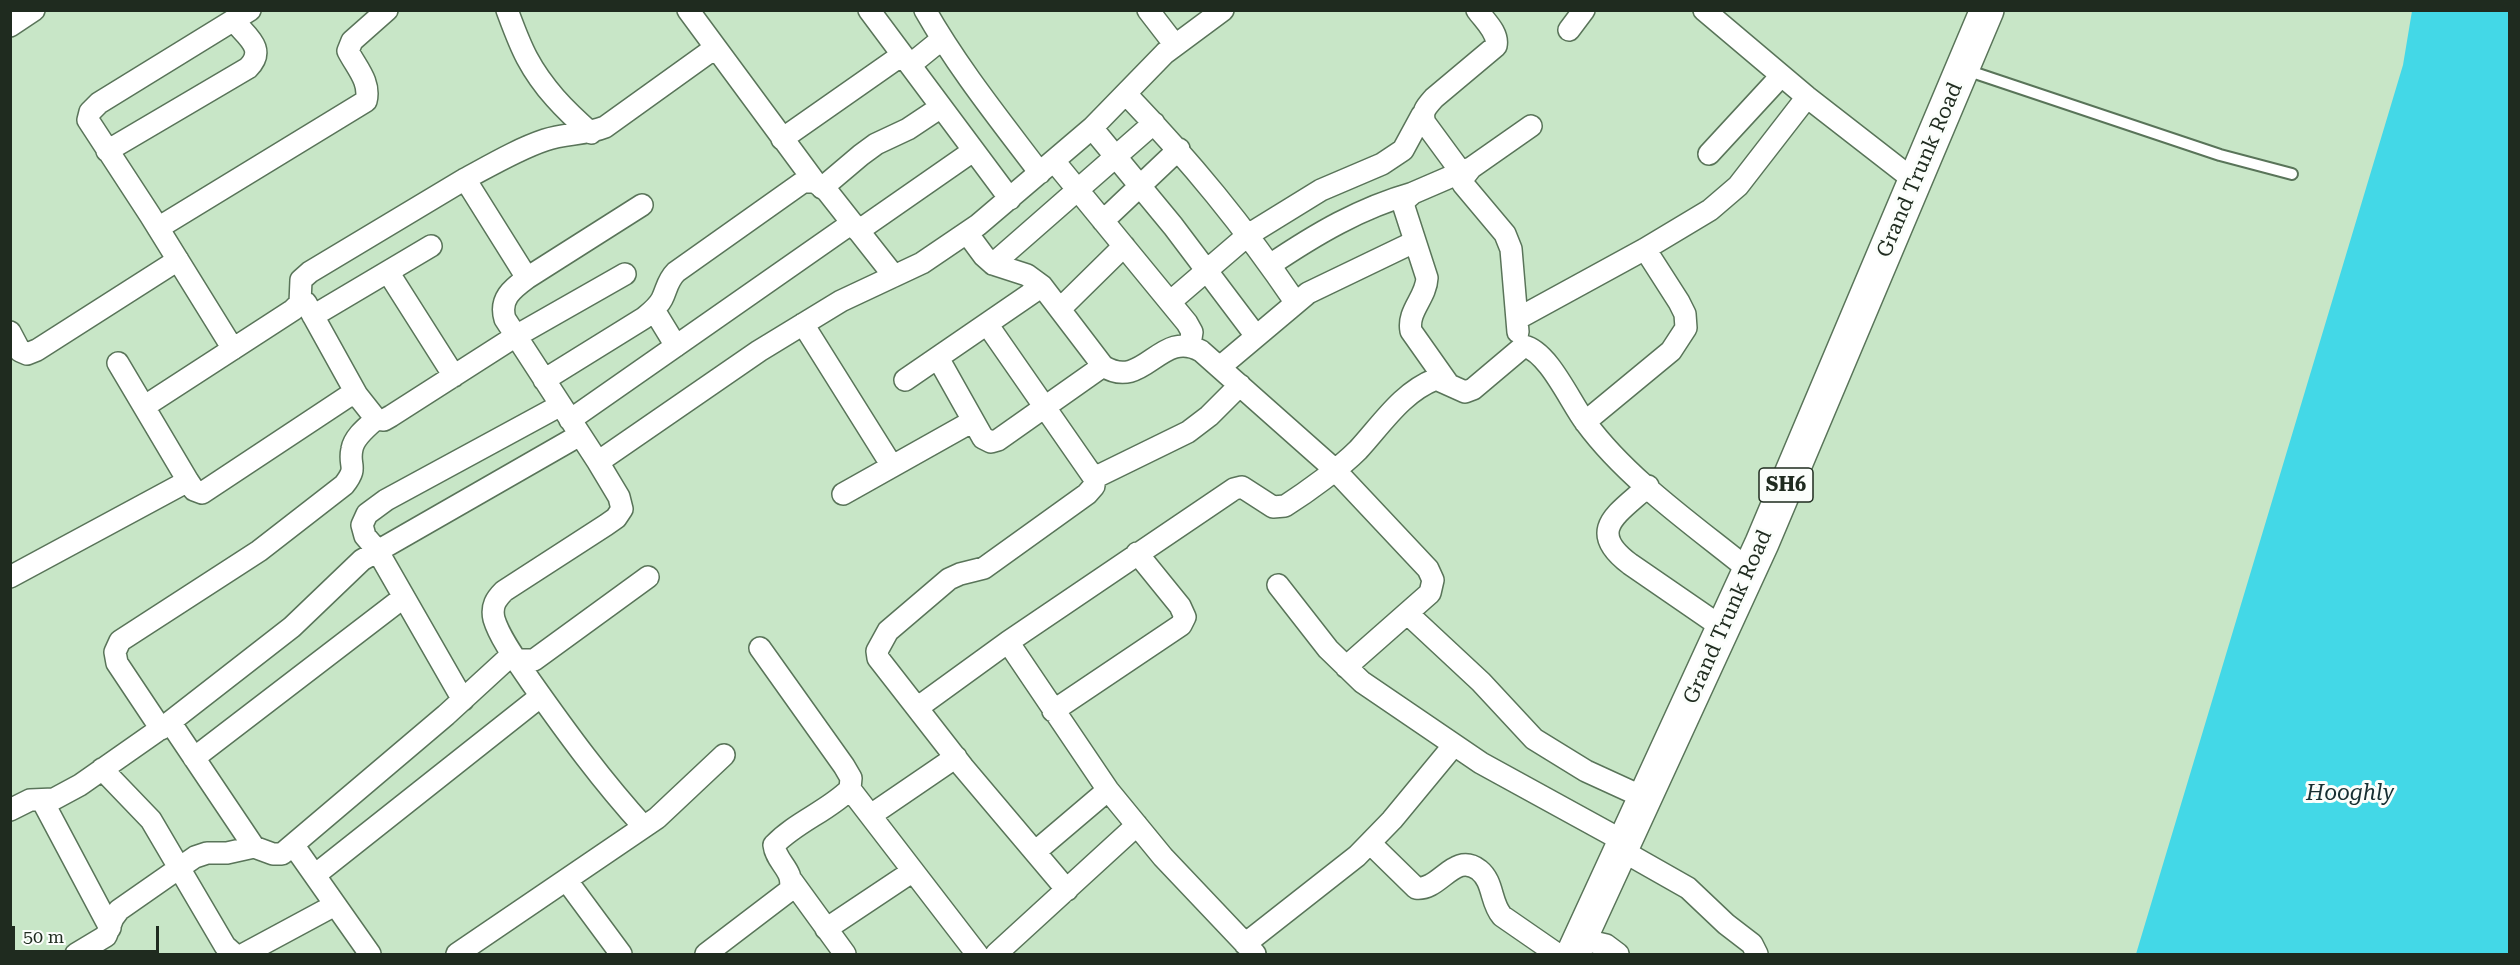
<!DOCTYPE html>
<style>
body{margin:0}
#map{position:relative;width:2520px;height:965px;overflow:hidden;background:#c8e6c7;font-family:"Roboto Serif",serif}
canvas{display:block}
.frame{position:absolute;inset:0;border:12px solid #1f2b1f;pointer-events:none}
.scale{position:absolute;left:12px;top:926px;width:147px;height:27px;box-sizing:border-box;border:3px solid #1f2b1f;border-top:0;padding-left:8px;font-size:18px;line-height:21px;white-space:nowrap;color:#1f2b1f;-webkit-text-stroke:4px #fbfefb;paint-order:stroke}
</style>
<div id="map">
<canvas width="2520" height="965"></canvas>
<div class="frame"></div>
<div class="scale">50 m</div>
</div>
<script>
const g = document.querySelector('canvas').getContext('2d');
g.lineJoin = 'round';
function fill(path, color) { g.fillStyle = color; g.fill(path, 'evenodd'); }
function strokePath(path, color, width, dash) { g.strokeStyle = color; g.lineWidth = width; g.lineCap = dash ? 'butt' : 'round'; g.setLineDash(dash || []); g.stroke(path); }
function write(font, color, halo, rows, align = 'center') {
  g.font = font + ' "Roboto Serif",serif'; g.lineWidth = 6; g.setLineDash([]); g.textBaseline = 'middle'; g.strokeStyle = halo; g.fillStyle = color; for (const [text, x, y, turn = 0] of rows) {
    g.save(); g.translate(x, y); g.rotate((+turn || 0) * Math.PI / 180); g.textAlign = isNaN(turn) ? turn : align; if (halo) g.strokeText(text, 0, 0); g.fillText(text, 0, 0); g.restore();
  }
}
fill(new Path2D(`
 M 2412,11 L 2509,11 L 2509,954 L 2136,954 L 2403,65 Z`), '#43d8e7');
const lane = new Path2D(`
 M 1966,70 L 2220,155 L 2292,174`);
const street = new Path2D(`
 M 507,10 C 513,26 519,43 527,58 C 543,88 565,110 591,133
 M 688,10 L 815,182
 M 869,10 L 1010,199
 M 925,10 C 958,68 1000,120 1040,173
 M 1148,10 L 1175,45
 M 1704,10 L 1807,97 L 1915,181
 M 10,26 L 34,10
 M 1569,30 L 1584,10
 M 910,65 L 942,39
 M 1126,94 C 1191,162 1243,225 1296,303
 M 1092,128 L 1173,226 L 1256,336
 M 782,139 L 902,55
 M 107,151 L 248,68 C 267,49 247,37 234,21
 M 1709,154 L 1781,76
 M 1054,161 L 1187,323 L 1192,332 L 1190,345
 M 1461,172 L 1425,123 C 1421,112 1426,107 1434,98 L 1496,46 C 1499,33 1485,21 1477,10
 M 465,179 L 527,278
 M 822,188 L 861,155 L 876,144 L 908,129 L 941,107
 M 642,205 L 527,278 C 512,289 499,299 505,319 L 598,462 L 619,497 L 622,509 L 616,518 L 606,525 L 504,591 C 496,599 491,606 494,619 C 500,639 519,664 531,682 C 567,733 602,781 644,827
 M 1103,221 L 1179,149
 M 158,228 L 366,101 C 371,82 356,67 348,51 L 352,41 L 387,10
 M 858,231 L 973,151
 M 967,233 L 984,256 L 993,264 L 1027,275 L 1042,286 L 1103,366 C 1144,392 1160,328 1201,351 L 1334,469 L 1428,569 L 1433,580 L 1430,593 L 1346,667
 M 993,264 L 1154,123
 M 1270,265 C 1316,234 1360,208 1413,193
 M 388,272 L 454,376
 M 1170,302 L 1248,235 L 1321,190 L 1382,164 L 1403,150 L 1422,115
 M 306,303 L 357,395
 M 1061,308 L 1124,246
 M 654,310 L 676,346
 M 313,316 L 431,246
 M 1517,319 L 1645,249 L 1710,210 L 1738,186 L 1807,97
 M 803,324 L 892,466
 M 987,324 L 1094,478 L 1094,486 L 1087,494 L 984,568 L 960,574 L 949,579 L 888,631 L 877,651 L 878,658 L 963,767 L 1067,890
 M 10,332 L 20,351 L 27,354 L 37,350 L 178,260
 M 1518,332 L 1511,249 L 1505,234 L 1463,184 L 1464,177 L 1471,168 L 1531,126
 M 233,349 L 150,215 L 88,120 L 90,112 L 99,103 L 250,10
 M 938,358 L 983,438 L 991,442 L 998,440 L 1103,366
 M 118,363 L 188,481 L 194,490 L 202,493 L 350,395 L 357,395 L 376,419 L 384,420 L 391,416 L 516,336 L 625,274
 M 1220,367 L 1308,293 L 1414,242
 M 544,380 L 644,318 C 650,313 658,307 662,299 C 667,289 667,281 676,272 L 803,182 L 815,182 L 827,191 L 894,276
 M 905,380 L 1042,286
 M 1447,382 L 1411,331 C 1407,311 1426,298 1427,278 L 1404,207 L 1405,200 L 1413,193 L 1471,168
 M 145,406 L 293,310 L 300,303 L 301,280 L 310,272 L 465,179 C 491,165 518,149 545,140 C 565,133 585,135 605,127 L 715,48
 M 570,420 L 852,223
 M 1585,422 L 1671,351 L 1686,328 L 1685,314 L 1679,302 L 1645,249
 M 598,462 L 759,351 L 841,301 L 922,263 L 978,225 L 1092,128 L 1165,53 L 1223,10
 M 1094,478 L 1188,432 L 1209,416 L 1240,385
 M 1648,486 C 1618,514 1585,530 1630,564 L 1723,628
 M 843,494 L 973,421
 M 10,577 L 188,481
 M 1278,585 L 1328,649 L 1362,682 L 1481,763 L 1625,842
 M 1408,614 L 1481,682 L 1534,739 L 1586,771 L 1645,798
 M 1008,642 L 1108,790 L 1163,857 L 1255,954
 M 463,700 L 377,550 L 365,536 L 362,525 L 367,514 L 386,500 L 561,405
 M 917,708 L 1008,642 L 1234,489 L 1242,487 L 1273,507 L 1285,506 C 1307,492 1340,468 1358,450 C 1382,424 1402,392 1436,379 L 1465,392 L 1473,389 L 1524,346 C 1549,352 1570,402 1586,423 C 1628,480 1695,526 1749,570
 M 1053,711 L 1181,625 L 1185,617 L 1180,606 L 1137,553
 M 170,722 L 254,847
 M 161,729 L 117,663 L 115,652 L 120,641 L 259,551 L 344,485 C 359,466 348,467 352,449 C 354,437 367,427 376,419
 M 194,758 L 404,597
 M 102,769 L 151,820 L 225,946 L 234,954
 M 850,789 L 977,954
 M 42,800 L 110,928
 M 10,810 L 30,800 L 54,799 L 80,785 L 170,722 L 292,627 L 362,560 L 580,435
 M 871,815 L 956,757
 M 1371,844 L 1416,888 C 1440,891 1454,851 1479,870 C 1494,882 1490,902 1502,916 L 1557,954
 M 294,846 L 370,954
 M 1621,850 L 1688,888 L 1726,924 L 1752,944 L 1757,954
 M 1035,852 L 1108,790
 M 315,875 L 541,696
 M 567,881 L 621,954
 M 792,881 L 845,954
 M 826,929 L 913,871
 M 1580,939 L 1606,945 L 1618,954
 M 1245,944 L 1357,856 L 1392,820 L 1454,745
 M 76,954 L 106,936 L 113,918 L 119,910 L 195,857 L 207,853 L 227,853 L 254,847 L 273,854 L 282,854 L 446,715 L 506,660 L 534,660 L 648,577
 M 244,954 L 335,905
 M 457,954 L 657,818 L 724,755
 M 706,954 L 790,890 C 795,870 776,863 774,845 C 796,822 828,811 850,789 L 851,778 L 844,766 L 760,648
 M 996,954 L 1137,825`);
const primary = new Path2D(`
 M 1573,954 L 1762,543 L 1987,10`);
strokePath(lane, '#597459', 14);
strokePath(street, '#597459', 24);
strokePath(primary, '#597459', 36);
strokePath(lane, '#fff', 10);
strokePath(street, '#fff', 21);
strokePath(primary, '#fff', 33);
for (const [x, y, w] of [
 [1786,485,54]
]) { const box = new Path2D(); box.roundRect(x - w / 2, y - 17, w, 34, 4.5); g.fillStyle = '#fbfefb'; g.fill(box); strokePath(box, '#1f2b1f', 1.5); }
write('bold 20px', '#1f2b1f', null, [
 ["SH6",1786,485]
]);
write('21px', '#1f2b1f', '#fbfefb', [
 ["Grand Trunk Road",1920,170,-67],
 ["Grand Trunk Road",1728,617,-66]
]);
write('italic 22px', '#172f32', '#fbfefb', [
 ["Hooghly",2350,794]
]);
</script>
